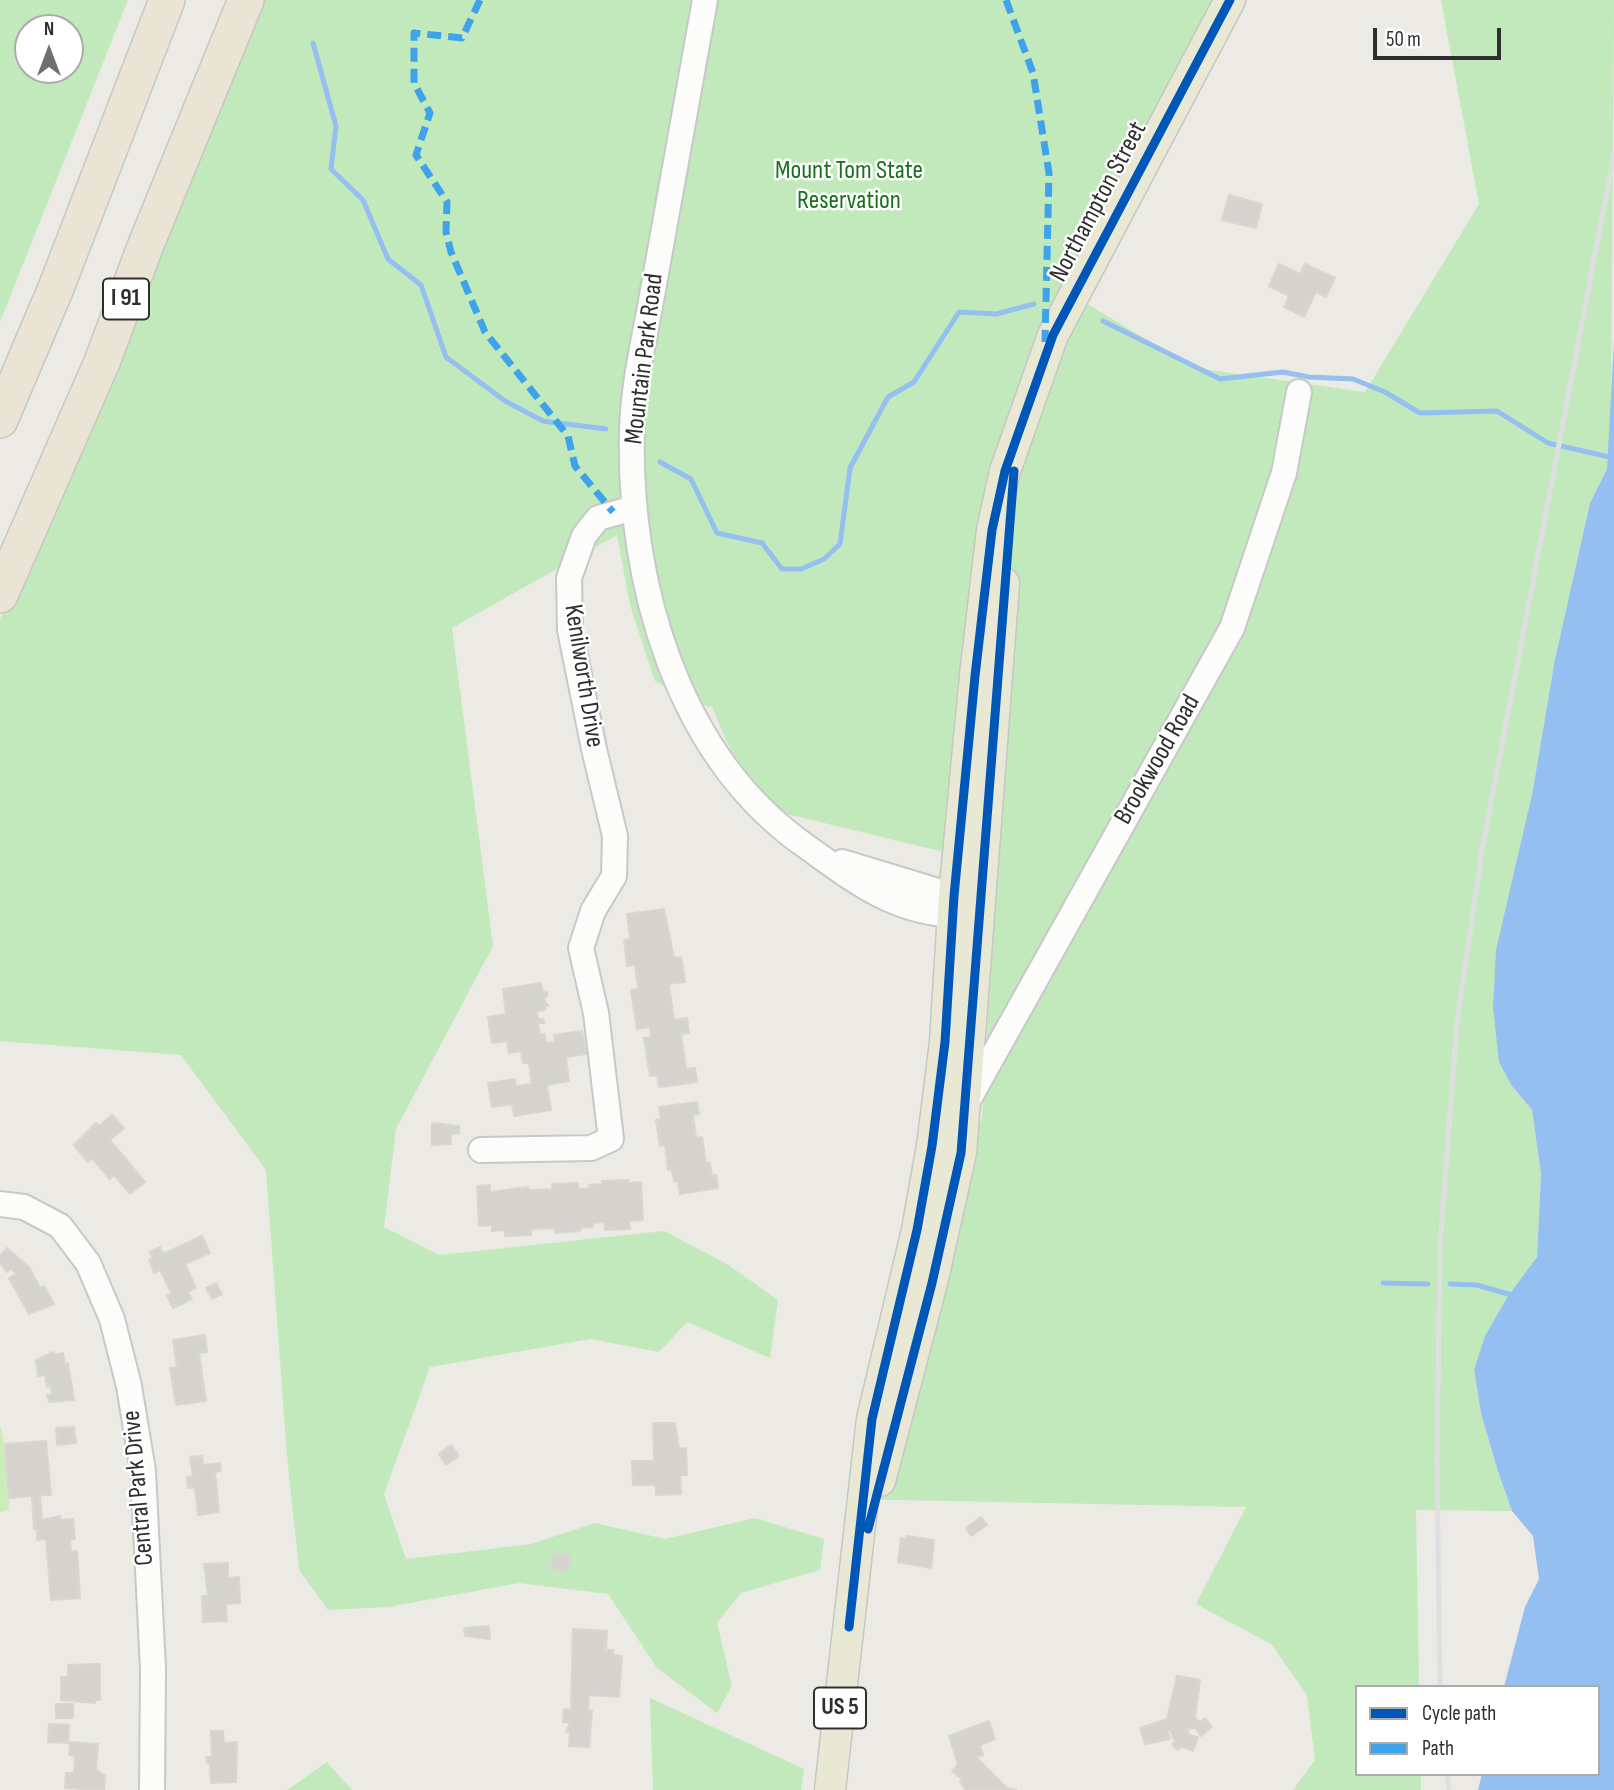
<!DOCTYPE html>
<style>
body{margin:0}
#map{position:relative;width:1614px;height:1790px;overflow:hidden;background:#eceae4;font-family:"Sofia Sans Condensed",sans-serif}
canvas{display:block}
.legend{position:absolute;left:1355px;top:1685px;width:245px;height:91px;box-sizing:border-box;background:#fff;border:2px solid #ababab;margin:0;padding:9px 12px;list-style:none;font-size:21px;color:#2e2e2e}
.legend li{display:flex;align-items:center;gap:14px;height:35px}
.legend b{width:35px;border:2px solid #ababab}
.north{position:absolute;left:14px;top:14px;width:70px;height:70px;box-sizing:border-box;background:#fff;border:2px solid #ababab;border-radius:50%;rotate:0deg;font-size:19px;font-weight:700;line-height:28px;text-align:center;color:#2e2e2e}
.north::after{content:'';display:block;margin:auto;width:24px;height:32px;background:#70706e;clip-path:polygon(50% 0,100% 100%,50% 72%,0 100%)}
.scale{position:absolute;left:1373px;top:28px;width:128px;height:32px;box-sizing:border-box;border:4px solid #2e2e2e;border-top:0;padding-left:9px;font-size:21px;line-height:24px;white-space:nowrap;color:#2e2e2e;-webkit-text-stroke:5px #fff;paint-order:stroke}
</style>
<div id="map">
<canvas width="1614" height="1790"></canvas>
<ul class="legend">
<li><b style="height:9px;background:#0057b8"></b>Cycle path</li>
<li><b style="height:9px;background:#3ea3eb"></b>Path</li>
</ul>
<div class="north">N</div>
<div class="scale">50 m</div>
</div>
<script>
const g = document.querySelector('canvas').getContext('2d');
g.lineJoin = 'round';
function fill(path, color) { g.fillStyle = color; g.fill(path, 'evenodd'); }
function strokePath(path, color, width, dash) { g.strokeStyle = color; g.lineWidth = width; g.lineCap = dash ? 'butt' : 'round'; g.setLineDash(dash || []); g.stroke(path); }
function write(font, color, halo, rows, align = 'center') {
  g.font = font + ' "Sofia Sans Condensed",sans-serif'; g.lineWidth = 5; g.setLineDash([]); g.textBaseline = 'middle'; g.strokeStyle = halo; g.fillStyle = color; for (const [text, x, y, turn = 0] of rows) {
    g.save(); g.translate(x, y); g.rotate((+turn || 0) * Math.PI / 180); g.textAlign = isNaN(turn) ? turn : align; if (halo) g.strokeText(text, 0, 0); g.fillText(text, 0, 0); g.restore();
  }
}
fill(new Path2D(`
 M 0,0 L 128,0 L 0,322 ZM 28,28 L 70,28 L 70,70 L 28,70 Z
 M 263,0 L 1247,0 L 1082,301 L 1195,368 L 1365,392 L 1479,204 L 1441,0 L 1614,0 L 1611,430 L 1607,469 L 1590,503 L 1555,659 L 1532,795 L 1512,1086 L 1532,1110 L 1541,1174 L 1537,1257 L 1508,1296 L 1474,1370 L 1481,1413 L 1512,1511 L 1416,1510 L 1419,1687 L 1357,1687 L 1357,1774 L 1421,1774 L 1421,1790 L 1293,1790 L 1315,1760 L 1307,1695 L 1271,1644 L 1196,1604 L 1246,1507 L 847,1499 L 982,1117 L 997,865 L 754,806 L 712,707 L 699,705 L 655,681 L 630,605 L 617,535 L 452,628 L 493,946 L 396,1129 L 384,1227 L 439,1255 L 664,1231 L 727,1264 L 778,1300 L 770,1358 L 687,1322 L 659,1352 L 591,1339 L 430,1367 L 384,1494 L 406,1559 L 531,1544 L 595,1523 L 665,1539 L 755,1518 L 824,1539 L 820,1570 L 741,1593 L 717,1623 L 732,1686 L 717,1713 L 657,1668 L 608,1594 L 519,1583 L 388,1607 L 328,1610 L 299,1570 L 287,1456 L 266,1170 L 181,1055 L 0,1041 L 0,619 L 156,261 Z
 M 650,1698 L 804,1769 L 801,1790 L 653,1790 Z
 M 327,1762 L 352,1790 L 287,1790 Z`), '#c2e9bc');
fill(new Path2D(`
 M 0,1425 C 7,1452 10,1482 9,1510 L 0,1512 Z`), '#ccedb9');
fill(new Path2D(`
 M 1614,341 L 1614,1790 L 1478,1790 L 1482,1774 L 1598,1774 L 1598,1687 L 1504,1687 L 1525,1607 L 1539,1579 L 1533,1536 L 1512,1511 L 1498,1471 L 1481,1413 L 1474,1370 L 1485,1336 L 1508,1296 L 1537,1257 L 1541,1174 L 1532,1110 L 1512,1086 L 1499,1062 L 1493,1007 L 1496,950 L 1532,795 L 1555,659 L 1590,503 L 1607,469 Z`), '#94bff0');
strokePath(new Path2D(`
 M 313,43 L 336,126 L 331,169 L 363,200 L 388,259 L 421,285 L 446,357 L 505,401 L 543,421 L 606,429
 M 1103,321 L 1220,379 L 1283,372 L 1309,377 L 1353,379 L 1385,392 L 1420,413 L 1497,411 L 1548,443 L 1614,458
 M 660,462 L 691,479 L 717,533 L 762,543 L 782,569 L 801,569 L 824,559 L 840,544 L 850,468 L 888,397 L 914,382 L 959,312 L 996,314 L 1034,304
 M 1383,1283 L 1428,1284
 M 1450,1284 L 1477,1285 L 1515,1296`), '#94bff0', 5);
const building = new Path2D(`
 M 1229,195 L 1262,204 L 1256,228 L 1222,220 Z
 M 1279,264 L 1300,274 L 1305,264 L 1335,278 L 1326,297 L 1316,292 L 1304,317 L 1284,307 L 1289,296 L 1269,286 Z
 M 664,909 L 674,958 L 681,957 L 685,982 L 669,984 L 674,1020 L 687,1018 L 689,1033 L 681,1034 L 686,1069 L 695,1068 L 697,1082 L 659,1087 L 657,1075 L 650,1076 L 644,1038 L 651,1037 L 650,1027 L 637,1029 L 631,990 L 638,989 L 635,965 L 627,966 L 624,940 L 630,939 L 627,914 Z
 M 541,983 L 543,993 L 547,992 L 547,997 L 543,998 L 548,1006 L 545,1006 L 545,1010 L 537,1011 L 538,1019 L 543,1019 L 544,1023 L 538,1023 L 540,1035 L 545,1034 L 546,1043 L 555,1042 L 554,1035 L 582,1031 L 586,1054 L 566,1057 L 569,1081 L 547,1085 L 551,1110 L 514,1116 L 512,1104 L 492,1107 L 488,1083 L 515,1079 L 516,1086 L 532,1084 L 529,1063 L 523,1063 L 521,1051 L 509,1053 L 507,1041 L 492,1043 L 488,1017 L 506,1014 L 503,989 Z
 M 697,1102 L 699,1114 L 693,1115 L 696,1138 L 702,1137 L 706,1163 L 710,1163 L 712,1175 L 716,1175 L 718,1188 L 680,1194 L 678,1181 L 674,1182 L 672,1170 L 668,1170 L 665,1145 L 660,1146 L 656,1120 L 661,1119 L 659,1107 Z
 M 112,1115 L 124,1128 L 110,1140 L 145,1182 L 130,1194 L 114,1175 L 110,1179 L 92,1158 L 88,1162 L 74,1145 L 96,1123 L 99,1126 Z
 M 432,1123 L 459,1126 L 459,1133 L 451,1134 L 451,1144 L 432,1145 Z
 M 628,1180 L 628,1183 L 641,1182 L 643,1220 L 629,1221 L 630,1229 L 605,1230 L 604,1222 L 593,1223 L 593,1227 L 580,1228 L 580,1231 L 555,1233 L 555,1228 L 531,1229 L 531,1235 L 505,1236 L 505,1230 L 492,1231 L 492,1225 L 479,1226 L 477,1186 L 490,1185 L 490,1192 L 528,1187 L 529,1190 L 553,1189 L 552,1184 L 578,1183 L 578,1189 L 590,1188 L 589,1185 L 602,1184 L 602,1181 Z
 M 202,1236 L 210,1253 L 185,1264 L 196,1288 L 188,1292 L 192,1299 L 173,1308 L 167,1296 L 172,1294 L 160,1270 L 154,1273 L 149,1260 L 153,1258 L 150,1252 L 160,1247 L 163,1254 Z
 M 7,1248 L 29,1267 L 40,1288 L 44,1286 L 54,1304 L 29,1314 L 9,1278 L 17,1274 L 11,1269 L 7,1272 L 0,1263 L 0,1256 Z
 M 216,1283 L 222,1294 L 212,1299 L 206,1288 Z
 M 205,1335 L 207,1352 L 199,1353 L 206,1401 L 176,1405 L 170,1368 L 177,1367 L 173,1340 Z
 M 54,1352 L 55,1355 L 63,1353 L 65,1364 L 68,1363 L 74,1400 L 49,1402 L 47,1395 L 52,1394 L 51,1386 L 47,1387 L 45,1375 L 38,1376 L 36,1360 Z
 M 653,1423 L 675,1423 L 679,1449 L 686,1448 L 687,1475 L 680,1475 L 681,1494 L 656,1495 L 656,1485 L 633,1485 L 632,1461 L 654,1461 Z
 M 74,1427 L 76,1443 L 57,1445 L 56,1428 Z
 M 46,1441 L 51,1495 L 40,1495 L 42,1520 L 60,1516 L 61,1520 L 73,1519 L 75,1539 L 70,1540 L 71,1552 L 77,1551 L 80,1598 L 51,1600 L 46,1539 L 37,1540 L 37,1529 L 34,1529 L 32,1496 L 9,1498 L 5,1444 Z
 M 451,1445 L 459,1456 L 446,1465 L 439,1454 Z
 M 202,1456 L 203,1465 L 220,1463 L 221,1471 L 215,1472 L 219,1512 L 198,1515 L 195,1487 L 188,1488 L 187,1477 L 193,1477 L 190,1457 Z
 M 981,1517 L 987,1525 L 971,1536 L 966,1528 Z
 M 907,1536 L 934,1540 L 931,1568 L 898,1562 L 901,1538 L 906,1539 Z
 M 552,1554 L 570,1555 L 569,1570 L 551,1569 Z
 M 228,1563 L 228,1578 L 239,1577 L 240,1603 L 226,1604 L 227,1621 L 203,1622 L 202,1596 L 208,1596 L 204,1564 Z
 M 489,1626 L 490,1639 L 465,1636 L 464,1628 Z
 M 573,1629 L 607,1631 L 606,1650 L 613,1650 L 613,1655 L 622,1656 L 619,1697 L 589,1695 L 588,1710 L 592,1711 L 589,1747 L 569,1746 L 570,1732 L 566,1732 L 570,1723 L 563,1722 L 564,1709 L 571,1710 Z
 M 100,1664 L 100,1700 L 95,1700 L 95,1703 L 61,1700 L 61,1677 L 68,1677 L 68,1665 Z
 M 1177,1676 L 1200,1680 L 1195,1718 L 1200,1722 L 1205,1718 L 1212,1727 L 1201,1736 L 1195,1728 L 1187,1729 L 1189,1735 L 1198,1737 L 1193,1751 L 1181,1746 L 1178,1750 L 1172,1745 L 1175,1742 L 1170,1730 L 1167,1731 L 1170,1739 L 1145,1744 L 1140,1728 L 1167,1719 Z
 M 56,1704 L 73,1704 L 73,1718 L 56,1718 Z
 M 989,1721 L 995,1739 L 980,1745 L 983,1755 L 976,1757 L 1007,1788 L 1016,1790 L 966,1790 L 960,1782 L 962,1779 L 952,1771 L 958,1765 L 949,1736 Z
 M 49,1724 L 69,1725 L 68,1743 L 48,1742 Z
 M 211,1731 L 223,1731 L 224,1743 L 237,1742 L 236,1782 L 211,1783 L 210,1763 L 207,1763 L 206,1757 L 212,1757 Z
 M 70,1742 L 98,1744 L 96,1769 L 105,1776 L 104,1790 L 65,1788 L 66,1773 L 74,1773 L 75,1756 L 69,1755 Z`);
fill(building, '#d5d3ce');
strokePath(building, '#d7d6d0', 2);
const minor = new Path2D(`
 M 705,0 C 688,97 670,193 653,290 C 645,336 633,384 632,431 C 628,582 677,757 807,847 C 860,885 900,917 969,915
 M 842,862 L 954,896 L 968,907
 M 965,1106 L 1232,628 L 1284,473 L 1299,392
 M 481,1150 L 591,1148 L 611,1139 L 596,1013 L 581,948 L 593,911 L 614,876 L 615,836 L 594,749 L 570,630 L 569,578 L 584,536 L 598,518 L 634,508
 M 0,1204 L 24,1207 L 60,1226 L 88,1263 L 112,1319 L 129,1386 L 143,1471 L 153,1669 L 152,1790`);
const major = new Path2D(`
 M 880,1481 L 932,1283 L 961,1153 L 1004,583
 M 830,1790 L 872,1419 L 917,1230 L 932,1146 L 945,1042 L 954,896 L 975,676 L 992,530 L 1005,471 L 1053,335 L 1230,0`);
const highway = new Path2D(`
 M 0,420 L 56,288 L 167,0
 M 0,595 L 102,362 L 145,247 L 246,0`);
strokePath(minor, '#c9c8c9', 28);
strokePath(major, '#c6c6c4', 33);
strokePath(highway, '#c6c6c4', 38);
strokePath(minor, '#fcfcfb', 24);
strokePath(major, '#e8e8d5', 30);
strokePath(highway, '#eae4d5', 35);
strokePath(new Path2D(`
 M 1440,1687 L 1437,1461 L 1440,1246 L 1457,1022 L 1482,850 L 1614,154
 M 1447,1774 L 1449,1790`), '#dfdfe1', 5);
strokePath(new Path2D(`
 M 480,0 L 462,38 L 414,33 L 414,83 L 430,113 L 416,155 L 447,202 L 446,232 L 451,252 L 485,332 L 568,436 L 575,466 L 613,512
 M 1006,0 L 1033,73 L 1049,173 L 1045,342`), '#3ea3eb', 7, [14, 7]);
strokePath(new Path2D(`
 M 868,1529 L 932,1283 L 961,1153 L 1014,471
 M 849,1627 L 872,1419 L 917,1230 L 932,1146 L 945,1042 L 954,896 L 975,676 L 992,530 L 1005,471 L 1053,335 L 1230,0`), '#0057b8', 9);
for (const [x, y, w] of [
 [126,299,46],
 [840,1708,52]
]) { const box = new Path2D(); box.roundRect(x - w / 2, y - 20.5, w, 41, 5); g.fillStyle = '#fff'; g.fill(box); strokePath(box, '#2e2e2e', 2); }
write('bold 24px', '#2e2e2e', null, [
 ["I 91",126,299],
 ["US 5",840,1708]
]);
write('26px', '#17711d', '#fff', [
 ["Mount Tom State",849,171],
 ["Reservation",849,201]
]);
write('26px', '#2e2e2e', '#fff', [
 ["Northampton Street",1099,202,-62],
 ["Mountain Park Road",645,359,-83],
 ["Kenilworth Drive",583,676,81],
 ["Brookwood Road",1158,760,-60],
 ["Central Park Drive",139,1488,-95]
]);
</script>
